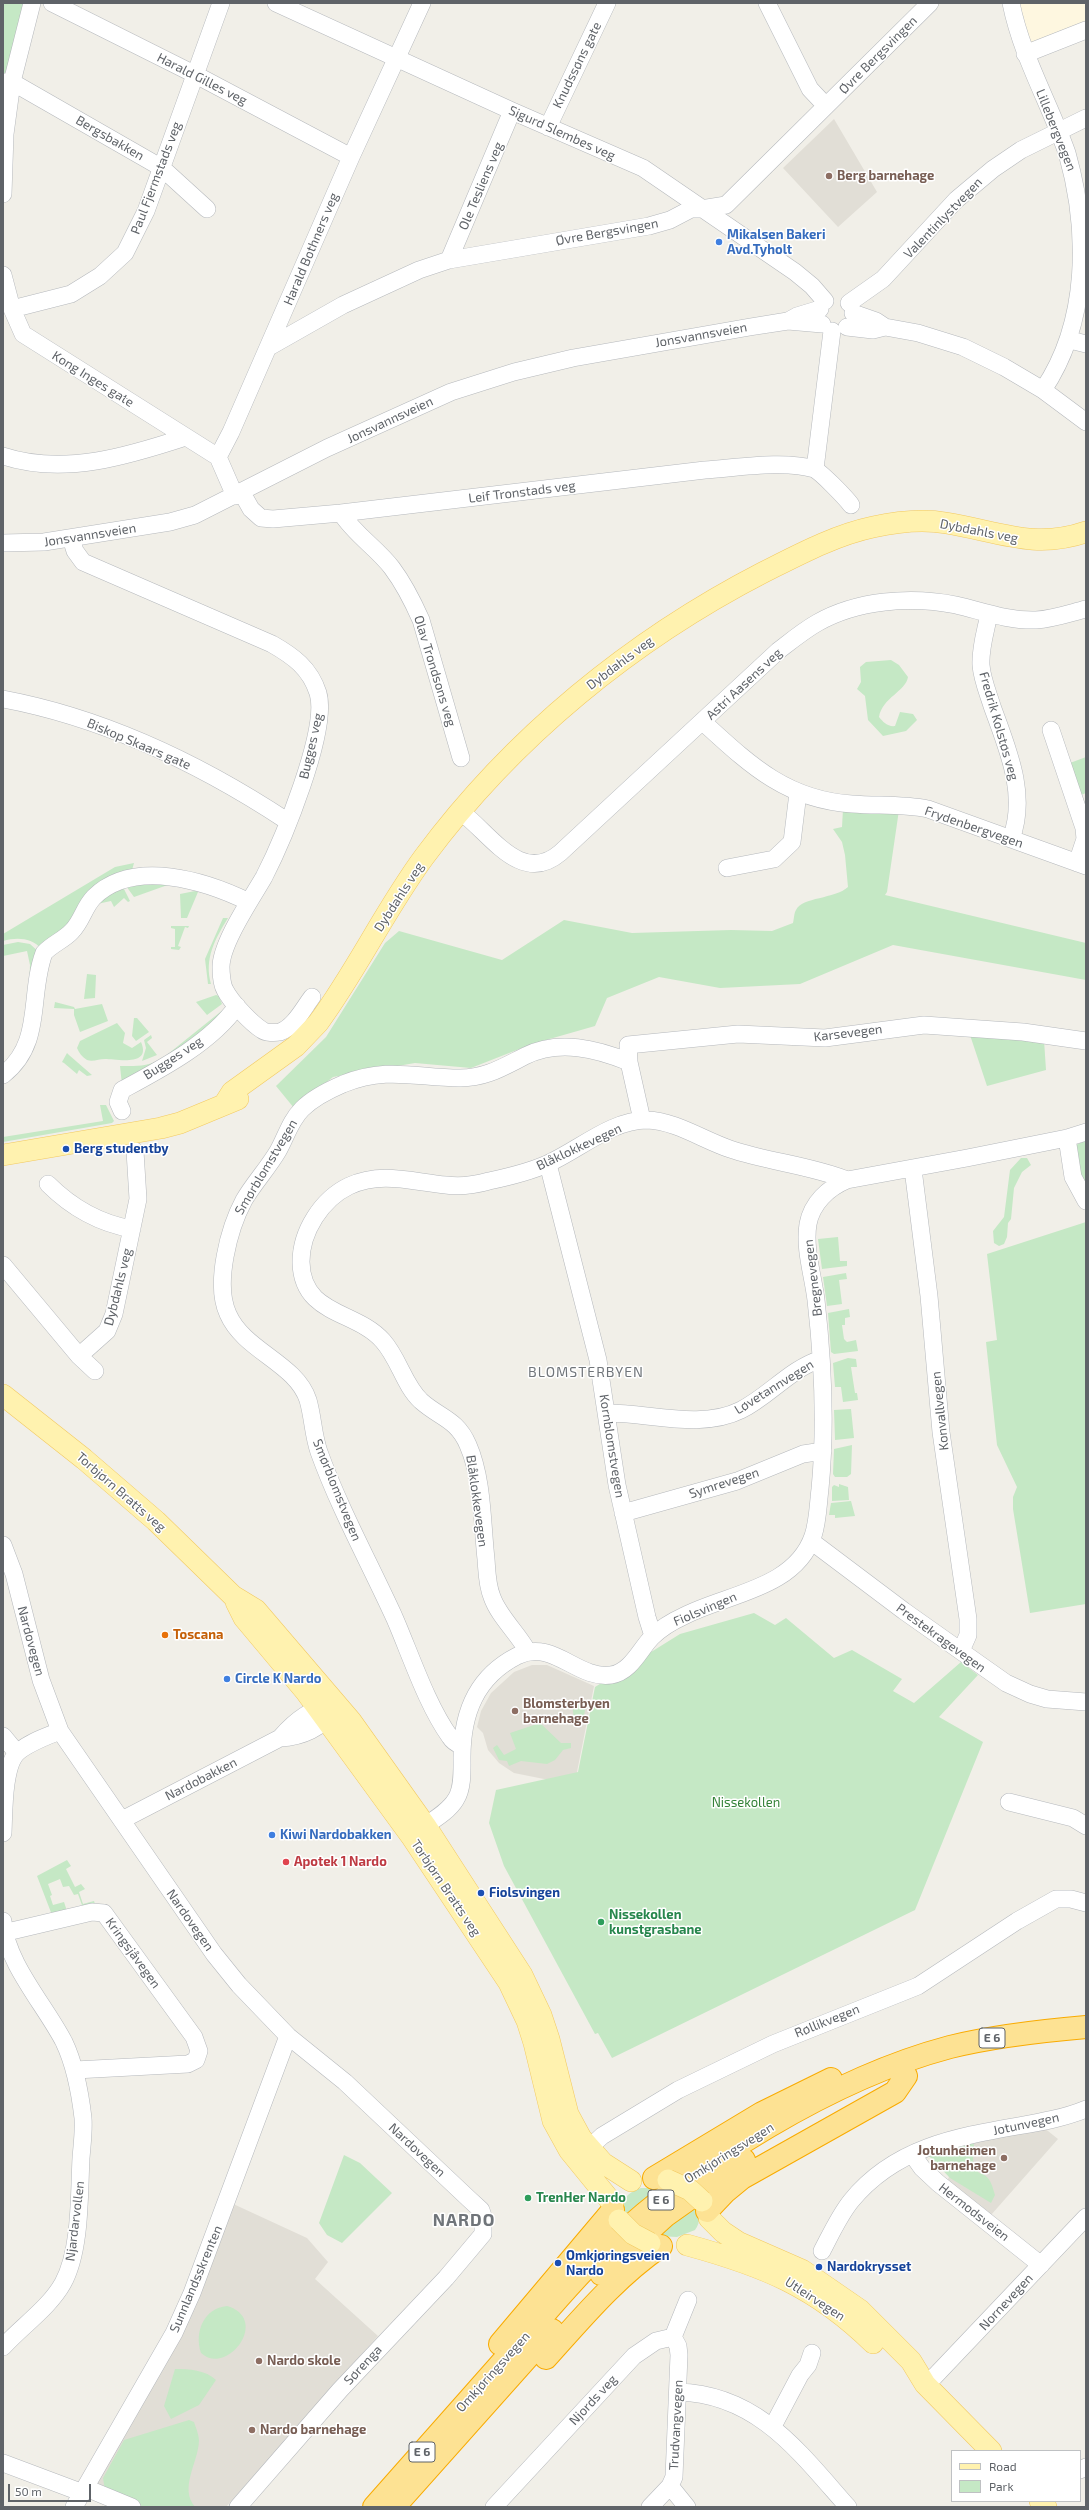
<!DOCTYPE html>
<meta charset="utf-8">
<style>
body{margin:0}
#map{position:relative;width:1089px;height:2510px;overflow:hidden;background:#f1efe8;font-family:"Exo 2",sans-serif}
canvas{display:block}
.frame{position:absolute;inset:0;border:4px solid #5f6368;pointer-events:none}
.legend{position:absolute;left:951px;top:2450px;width:130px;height:52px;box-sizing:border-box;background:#fff;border:1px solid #bfc1c3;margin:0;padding:5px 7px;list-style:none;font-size:12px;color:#5f6368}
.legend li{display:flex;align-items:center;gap:8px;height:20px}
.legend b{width:20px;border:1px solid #bfc1c3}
.scale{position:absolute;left:8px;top:2484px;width:83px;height:18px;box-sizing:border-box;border:2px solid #5f6368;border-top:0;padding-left:5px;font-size:12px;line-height:14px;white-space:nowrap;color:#5f6368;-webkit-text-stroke:3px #fff;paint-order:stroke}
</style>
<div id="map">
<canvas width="1089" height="2510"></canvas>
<div class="frame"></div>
<ul class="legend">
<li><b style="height:5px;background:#fff2af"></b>Road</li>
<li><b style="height:11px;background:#c5e8c5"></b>Park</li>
</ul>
<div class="scale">50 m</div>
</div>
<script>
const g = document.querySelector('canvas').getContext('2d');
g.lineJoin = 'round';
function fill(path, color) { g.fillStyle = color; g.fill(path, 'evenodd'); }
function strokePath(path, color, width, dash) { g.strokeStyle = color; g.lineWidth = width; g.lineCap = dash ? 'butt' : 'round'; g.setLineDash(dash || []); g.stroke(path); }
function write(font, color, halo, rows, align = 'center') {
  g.font = font + ' "Exo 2",sans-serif'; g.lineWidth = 3; g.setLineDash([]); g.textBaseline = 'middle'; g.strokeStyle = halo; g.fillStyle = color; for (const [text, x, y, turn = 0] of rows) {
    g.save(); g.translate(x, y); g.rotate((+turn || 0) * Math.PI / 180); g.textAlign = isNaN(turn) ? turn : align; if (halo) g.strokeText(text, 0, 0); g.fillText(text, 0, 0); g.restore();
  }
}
fill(new Path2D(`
 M 1011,3 L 1086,3 L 1086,30 L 1025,54 Z`), '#fef7e0');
fill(new Path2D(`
 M 834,119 L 877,192 L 838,227 L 783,168 Z
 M 532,1665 L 547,1665 L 594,1686 L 575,1782 L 564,1783 L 514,1773 L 499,1763 L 488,1750 L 483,1733 L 477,1727 L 481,1711 L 491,1693 L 514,1672 Z
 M 1043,2127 L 1058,2139 L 991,2215 L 947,2181 L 949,2177 L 934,2155 L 935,2148 Z
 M 229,2202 L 307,2238 L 328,2262 L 315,2279 L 378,2336 L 226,2507 L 134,2507 L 96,2491 L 95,2477 Z`), '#e1ded6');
fill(new Path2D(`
 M 3,3 L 27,3 L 6,76 L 3,76 Z
 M 891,660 L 899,665 L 908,677 C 906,691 882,698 879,717 C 883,722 888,727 895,726 L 900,712 L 913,714 L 917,720 L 906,731 L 883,736 L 868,720 L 865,696 L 857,689 L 861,682 L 860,667 L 866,662 Z
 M 1086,757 L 1086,793 L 1081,795 L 1070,763 Z
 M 843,809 L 899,810 L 887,892 L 885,895 L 1086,943 L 1086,980 L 893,945 L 800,984 L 720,988 L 659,977 L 607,998 L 595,1026 L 532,1044 L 471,1068 L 415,1063 L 333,1077 L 294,1108 L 276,1086 L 326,1037 L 385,943 L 399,931 L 502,960 L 564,920 L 632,933 L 731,930 L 772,931 L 793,923 C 794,919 794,913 796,910 C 802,897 835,899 848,887 L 845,855 L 842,842 L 833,829 L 842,827 Z
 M 134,863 L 132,870 L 74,923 L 42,949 C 31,938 18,937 3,941 L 3,934 L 115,867 Z
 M 176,882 L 134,897 L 126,886 Z
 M 124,889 L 130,901 L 128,902 L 124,898 L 114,907 L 111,901 L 97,904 L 101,895 Z
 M 195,891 L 198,892 L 187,918 L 181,918 L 180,894 Z
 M 223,918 L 228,918 C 215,939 204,959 211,984 L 208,984 L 205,959 Z
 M 171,926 L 189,926 L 188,928 L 185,927 L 178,946 L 181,947 L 179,950 L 171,949 L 171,947 L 175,947 L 175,929 L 171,928 Z
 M 18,942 L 30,944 L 40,953 L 29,990 L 30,965 L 27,951 L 3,956 L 3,945 Z
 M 87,974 L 96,975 L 95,998 L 84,999 Z
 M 216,995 L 219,996 L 222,1004 L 207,1015 L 196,1002 Z
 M 55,1002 L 74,1007 L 75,1009 L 102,1004 L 108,1021 L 80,1032 L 74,1015 L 74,1009 L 54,1008 Z
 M 224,1009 L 213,1027 L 122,1085 L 120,1066 C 137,1066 148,1067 163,1058 Z
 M 134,1018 L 137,1018 L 149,1032 L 136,1041 L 132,1036 Z
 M 117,1023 L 125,1033 L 123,1043 L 132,1048 L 141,1042 C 152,1067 116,1059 105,1059 C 99,1059 93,1062 87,1060 C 82,1057 79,1053 77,1048 L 80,1041 Z
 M 969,1032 L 1044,1040 L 1046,1070 L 987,1086 Z
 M 151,1035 L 152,1038 L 147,1042 L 157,1055 L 142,1061 L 146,1048 L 144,1040 Z
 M 67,1053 L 69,1055 L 92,1075 L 87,1076 L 79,1070 L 77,1074 L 64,1063 L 62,1062 Z
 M 100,1105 L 106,1105 L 114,1121 L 112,1123 L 3,1142 L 3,1137 L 103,1121 Z
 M 1086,1140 L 1086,1196 L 1079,1185 L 1076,1145 Z
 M 1021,1158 L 1027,1158 L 1031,1165 L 1022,1172 L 1014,1188 L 1011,1219 L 1008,1223 L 1007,1237 L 1004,1244 L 999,1246 L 994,1243 L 993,1231 L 1004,1217 L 1010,1170 Z
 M 1086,1222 L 1086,1604 L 1030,1613 L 1013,1509 L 1013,1497 L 1017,1487 L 997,1445 L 986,1342 L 997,1340 L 987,1254 Z
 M 838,1237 L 840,1261 L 847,1261 L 847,1266 L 822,1269 L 818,1239 Z
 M 846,1273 L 847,1279 L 839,1280 L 842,1304 L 827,1306 L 823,1277 Z
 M 849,1309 L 850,1317 L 845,1318 L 845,1325 L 842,1325 L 844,1339 L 847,1342 L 856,1340 L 858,1351 L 834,1354 L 831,1352 L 828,1313 Z
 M 848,1358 L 856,1359 L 857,1367 L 851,1367 L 855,1393 L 857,1393 L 858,1400 L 843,1402 L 841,1387 L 835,1387 L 833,1363 Z
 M 851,1409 L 854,1438 L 835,1440 L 834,1410 Z
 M 852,1445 L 851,1474 L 847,1477 L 835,1477 L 833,1474 L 834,1449 Z
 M 839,1484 L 848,1487 L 849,1500 L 832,1501 L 832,1487 L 834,1485 L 839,1487 Z
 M 851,1501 L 855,1516 L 835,1518 L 835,1515 L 829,1515 L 831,1503 Z
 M 754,1613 L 775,1625 L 786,1618 L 834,1658 L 852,1650 L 902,1679 L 893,1691 L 914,1703 L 961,1662 L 978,1675 L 939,1717 L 983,1742 L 915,1910 L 612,2058 L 598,2033 L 595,2034 L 504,1866 L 489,1823 L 496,1790 L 578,1772 L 595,1687 L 680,1634 Z
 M 579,1702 L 585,1710 L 583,1723 L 575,1724 L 572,1705 Z
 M 540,1723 L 561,1743 L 571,1743 L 571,1748 L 563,1750 L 555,1760 L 547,1764 L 521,1761 L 509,1766 L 507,1761 L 499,1760 L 493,1748 L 497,1745 L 504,1755 L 516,1749 L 510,1733 Z
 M 67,1860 L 71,1866 L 66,1869 L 75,1887 L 81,1884 L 85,1889 L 79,1892 L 83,1904 L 94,1901 L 95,1904 L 83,1908 L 78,1894 L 74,1895 L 69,1886 L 63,1887 L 60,1879 L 48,1884 L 52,1895 L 50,1896 L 53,1905 L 64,1902 L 67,1911 L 52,1915 L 37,1876 Z
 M 974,2141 L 973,2163 L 979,2173 C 990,2175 992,2185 995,2195 L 991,2203 L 950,2178 L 928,2155 Z
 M 344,2155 L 360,2163 L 392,2193 L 342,2243 L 327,2235 L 319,2223 Z
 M 641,2188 L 658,2188 L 626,2214 C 618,2200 629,2192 641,2188 Z
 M 694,2207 C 700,2214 701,2222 695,2230 L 677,2237 L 658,2236 Z
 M 227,2306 C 271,2319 227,2377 201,2353 C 194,2332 204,2308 227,2306 Z
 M 175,2369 C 189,2369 206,2370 216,2380 L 199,2405 L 171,2419 L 164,2406 Z
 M 189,2420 L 194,2422 C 196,2428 199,2435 199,2441 C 198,2463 179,2488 195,2507 L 143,2507 L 105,2490 L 103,2478 L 124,2440 Z`), '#c5e8c5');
const minor = new Path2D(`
 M 52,3 L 196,75 L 351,157
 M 276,3 L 512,111 L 643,168 L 795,272 L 812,286 L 825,301
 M 767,3 L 810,89 L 826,106
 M 1011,3 C 1022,57 1049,102 1067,153 C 1089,231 1089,322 1043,390
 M 1025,54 L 1086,30
 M 3,82 L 12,82 L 162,168 L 207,209
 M 548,127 L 607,3
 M 3,194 L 5,134 L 12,82 L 32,3
 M 449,260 L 512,111
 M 3,275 L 12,309 L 23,334 L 218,457
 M 849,303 L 883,279 L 956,200 L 993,169 L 1021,150 L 1086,118
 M 12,309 L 71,294 L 100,276 L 125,253 L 146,211 L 221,3
 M 853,313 L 876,321 L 885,327
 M 788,321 L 797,316 L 820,309
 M 847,327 L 873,330 L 885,327 L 918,333 L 963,347 L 1004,367 L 1043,390 L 1086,422
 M 1070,340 L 1086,344
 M 269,347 L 343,305 L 419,270 L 449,260 L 649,226 L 670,220 L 691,209 L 701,209 L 726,205 L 930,3
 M 3,456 C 64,476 128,456 186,437
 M 218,457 L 231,432 L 351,157 L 422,3
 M 218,457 L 235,496
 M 815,469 L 832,331
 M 242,493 L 251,509 L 261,518 L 273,519 L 341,513 L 705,470 C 736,468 785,460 814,469 C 819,470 847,499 851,505
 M 341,513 C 355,535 377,548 392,568 C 404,584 413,602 421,620 L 461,758
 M 71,538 L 75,551 L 83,562 L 272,644 C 293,656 310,668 318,693 C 329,730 282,842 264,877 C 252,898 221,943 221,967 C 221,973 222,985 225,990 C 231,1002 251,1023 262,1030 C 266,1033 275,1033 280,1032 C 294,1027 303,1009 312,997
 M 3,543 L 44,542 L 170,522 L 195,515 L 327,448 L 451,392 L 514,372 L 573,358 L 750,327 L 788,321 L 822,324
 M 989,614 C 986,630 980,648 981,665 C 982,679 988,693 992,706 C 1007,748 1028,794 1011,839
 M 3,699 C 104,718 202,765 287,821
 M 703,722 C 749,764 786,800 852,804 C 878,806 902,804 928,809 L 1086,866
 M 1051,730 L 1084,828 L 1085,839 L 1077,863
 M 461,812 C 490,833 521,886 560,853 L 778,651 C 791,641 803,631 817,623 C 857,600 911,596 956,605 C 982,611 1008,621 1036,620 C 1053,619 1070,613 1086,609
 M 727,868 L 774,859 L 792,842 L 798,793
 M 629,1062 L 628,1045 L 738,1034 L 825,1038 L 924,1025 L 1023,1032 L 1086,1041
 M 3,1075 C 44,1043 28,996 44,953 C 52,944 64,940 72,931 C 82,921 84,907 94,897 C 134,858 206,881 249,902
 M 122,1111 L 118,1102 L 122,1090 C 161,1069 211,1043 237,1006
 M 1067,1138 L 1073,1177 L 1086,1201
 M 548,1164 L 598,1360 L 617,1485 L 647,1617 L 653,1636
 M 913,1169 L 929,1296 L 941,1432 L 968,1619 L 968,1635 L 961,1651
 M 48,1184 C 72,1208 98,1223 132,1229
 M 3,1265 L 79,1356 L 95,1371
 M 79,1356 L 107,1331 L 114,1314 L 138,1199 L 135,1151
 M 608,1413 C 650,1413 701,1430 741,1410 C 769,1396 790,1369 821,1359
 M 623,1513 L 737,1481 L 803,1454 L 823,1451
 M 811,1541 L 904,1611 L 1006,1683 L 1030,1694 L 1047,1699 L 1086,1702
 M 3,1545 L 14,1574 L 41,1680 L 60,1731 L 214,1954 L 239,1985 L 288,2036 L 345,2082 L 469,2199 L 481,2210 L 483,2216 L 483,2234 L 446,2278 L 340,2390 L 238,2507
 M 528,1652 C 518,1633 499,1617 492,1597 C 487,1585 487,1572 486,1559 C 482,1523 483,1479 468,1445 C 457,1419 440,1418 421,1401 C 404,1385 399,1359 383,1341 C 356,1310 302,1316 301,1262 C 301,1231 322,1199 349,1186 C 382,1171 412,1182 446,1185 C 460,1187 475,1185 489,1181 C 508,1177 529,1172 547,1164 C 579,1150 611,1120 647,1120 C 676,1121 703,1140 730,1149 C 768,1162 809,1165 847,1180
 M 3,1736 L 17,1753
 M 280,1738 C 302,1737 322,1728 334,1710
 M 462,1746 C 457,1744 453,1742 450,1737 C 427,1705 411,1656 395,1619 C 370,1564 340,1510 319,1452 C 313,1435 313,1417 308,1400 C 296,1363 244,1351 228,1314 C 214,1284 229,1228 244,1200 C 254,1183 268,1168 278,1151 C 286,1137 290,1121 302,1109 C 313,1098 329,1090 343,1084 C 388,1066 416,1078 460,1078 C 486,1078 503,1067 525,1056 C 559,1039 597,1049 629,1062 L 642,1120
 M 1009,1802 L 1073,1818 L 1086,1826
 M 122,1820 L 280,1738 C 293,1723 311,1708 330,1706
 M 416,1832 C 428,1823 448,1813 456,1799 C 463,1788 462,1770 462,1757 C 462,1713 476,1677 517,1656 C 553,1638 577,1680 611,1675 C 631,1672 640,1649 652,1637 C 661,1628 673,1621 684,1616 C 726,1594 795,1589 813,1536 C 818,1521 818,1505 820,1489 C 826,1427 823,1362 816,1300 C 813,1275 804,1249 808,1224 C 812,1203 828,1188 847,1180 L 967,1158 L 1067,1138 L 1086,1132
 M 3,1833 C 4,1813 3,1765 18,1752 C 30,1742 45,1737 60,1731
 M 3,1921 C 6,1963 45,2005 64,2042 C 75,2065 80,2092 83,2118 C 84,2131 82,2145 81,2158 C 79,2195 81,2250 63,2283 C 49,2308 22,2326 3,2347
 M 3,1933 L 92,1912 L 104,1913 L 194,2037 L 199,2051 L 196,2060 L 188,2064 L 75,2070
 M 912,2154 L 922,2168 L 938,2183 L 1041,2265
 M 586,2159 L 589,2148 L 602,2136 L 678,2090 L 773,2044 L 918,1986 L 1017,1921 L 1056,1899 L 1071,1899 L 1086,1903
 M 822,2251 C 831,2234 839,2216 851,2201 C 894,2148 955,2137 1018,2126 C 1041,2122 1064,2118 1086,2109
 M 673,2337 L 688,2300
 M 925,2384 L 935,2376 L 1086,2217
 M 678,2392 C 758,2394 800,2453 848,2507
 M 773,2426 L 800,2375 L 808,2365 L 812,2353
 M 3,2463 L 83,2493
 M 1080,2470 L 1086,2467
 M 670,2486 L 687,2507
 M 86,2488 L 132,2507
 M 74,2507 L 174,2333 L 192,2293 L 288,2036
 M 494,2507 L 634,2356 L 656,2341 L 673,2337
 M 650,2507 L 670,2486 L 674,2477 L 679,2355 L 678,2346 L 673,2337`);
const major = new Path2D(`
 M 225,1103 L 232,1092 L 296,1046 L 318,1023 C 357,970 385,910 424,857 C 513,737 632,640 764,572 C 798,555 835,535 873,527 C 896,522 923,519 946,523 C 997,531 1034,550 1086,532
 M 3,1155 L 161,1128 L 180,1123 L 238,1099
 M 3,1395 L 84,1459 L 156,1521 L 233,1596 L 256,1610 L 351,1721 L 425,1825 L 522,1975 L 541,2015 L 549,2039 L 568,2114 L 581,2138 L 603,2163 L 631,2181
 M 236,1602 L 244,1618 L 306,1692 L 411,1836 L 509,1983 L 527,2021 L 534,2043 L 553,2121 L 569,2150 L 613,2204
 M 709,2218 L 723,2232 L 738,2242 L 802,2270 L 860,2310 L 911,2361 L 925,2384 L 991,2451
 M 687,2245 C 764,2266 816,2287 873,2343
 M 1040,2501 L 1046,2507`);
const highway = new Path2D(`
 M 654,2178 L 762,2113 L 831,2079
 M 707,2211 L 725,2192 L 742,2178 L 895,2092 L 906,2076
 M 601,2274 L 665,2216 L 744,2160
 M 500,2344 L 613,2210
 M 546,2358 C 582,2318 616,2277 661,2246
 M 395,2506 L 552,2330
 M 374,2507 C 425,2449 476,2391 528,2333 C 554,2303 580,2272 609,2245 C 697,2162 833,2078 950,2047 C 994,2036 1040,2031 1086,2027`);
strokePath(minor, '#b5b8bc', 18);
strokePath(major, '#f2c960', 22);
strokePath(highway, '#f9ab00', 24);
strokePath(minor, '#fff', 17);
strokePath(major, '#fff2af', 21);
strokePath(highway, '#fde293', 22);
const majorBridge = new Path2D(`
 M 668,2180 L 690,2190 L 702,2201
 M 619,2220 L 633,2234 L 650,2243`);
strokePath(majorBridge, '#f2c960', 22, []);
strokePath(majorBridge, '#fff2af', 21);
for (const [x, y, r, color] of [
 [829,176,4,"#8d6e63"],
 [719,242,4,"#3f7fe0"],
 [66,1149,4,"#1a4fb4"],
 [165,1635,4,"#e8710a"],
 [227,1679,4,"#3f7fe0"],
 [515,1711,4,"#8d6e63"],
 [272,1835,4,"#3f7fe0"],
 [286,1862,4,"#e0444e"],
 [481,1893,4,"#1a4fb4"],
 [601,1922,4,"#2e9e5b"],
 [1004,2158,4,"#8d6e63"],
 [528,2198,4,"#2e9e5b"],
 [558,2263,4,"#1a4fb4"],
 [819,2267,4,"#1a4fb4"],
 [259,2361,4,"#8d6e63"],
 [252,2430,4,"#8d6e63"]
]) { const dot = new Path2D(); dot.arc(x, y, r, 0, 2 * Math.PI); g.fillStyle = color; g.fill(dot); strokePath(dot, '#fff', 1.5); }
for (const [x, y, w] of [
 [992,2038,26],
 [661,2200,26],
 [422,2452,26]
]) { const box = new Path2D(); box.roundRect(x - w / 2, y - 10, w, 20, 3); g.fillStyle = '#fff'; g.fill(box); strokePath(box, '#5f6368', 1); }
write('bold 12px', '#5f6368', null, [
 ["E 6",992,2038],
 ["E 6",661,2200],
 ["E 6",422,2452]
]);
write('13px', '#5f6368', '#fff', [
 ["Øvre Bergsvingen",878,55,-45],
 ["Knudssøns gate",577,65,-64],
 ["Harald Gilles veg",202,79,27],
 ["Lillebergvegen",1056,130,68],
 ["Sigurd Slembes veg",562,133,24],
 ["Bergsbakken",110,138,30],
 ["Paul Fjermstads veg",156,178,-69],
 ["Ole Tesliens veg",481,186,-67],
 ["Valentinlystvegen",943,218,-46],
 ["Øvre Bergsvingen",607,232,-10],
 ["Harald Bothners veg",311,249,-67],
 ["Jonsvannsveien",701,335,-10],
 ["Kong Inges gate",93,379,32],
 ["Jonsvannsveien",390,420,-25],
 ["Leif Tronstads veg",522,492,-7],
 ["Dybdahls veg",979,531,11],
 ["Jonsvannsveien",90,535,-9],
 ["Dybdahls veg",620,663,-37],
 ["Olav Trondsons veg",435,671,73],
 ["Astri Aasens veg",744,684,-43],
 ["Fredrik Kolstøs veg",999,726,74],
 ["Biskop Skaars gate",139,744,23],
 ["Bugges veg",311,746,-77],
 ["Frydenbergvegen",974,827,19],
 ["Dybdahls veg",399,897,-57],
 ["Karsevegen",848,1033,-7],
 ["Bugges veg",173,1058,-33],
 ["Blåklokkevegen",579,1147,-25],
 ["Smørblomstvegen",266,1167,-59],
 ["Bregnevegen",813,1278,-97],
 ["Dybdahls veg",118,1287,-76],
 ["Løvetannvegen",774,1387,-32],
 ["Konvallvegen",940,1411,-96],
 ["Kornblomstvegen",612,1446,81],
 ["Symrevegen",724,1483,-18],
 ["Smørblomstvegen",337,1490,68],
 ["Torbjørn Bratts veg",121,1492,41],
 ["Blåklokkevegen",477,1501,82],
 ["Fiolsvingen",705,1609,-23],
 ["Prestekragevegen",941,1638,36],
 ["Nardovegen",31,1641,75],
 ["Nardobakken",201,1779,-27],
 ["Torbjørn Bratts veg",446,1888,56],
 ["Nardovegen",190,1920,55],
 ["Kringsjåvegen",133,1953,54],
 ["Røllikvegen",827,2021,-22],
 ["Jotunvegen",1026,2124,-12],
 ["Nardovegen",417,2150,43],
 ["Omkjøringsvegen",729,2153,-32],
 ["Hermodsveien",974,2212,38],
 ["Njardarvollen",75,2221,-83],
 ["Sunnlandsskrenten",196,2279,-67],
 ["Utleirvegen",815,2299,33],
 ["Nornevegen",1006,2302,-47],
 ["Sørenga",363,2365,-47],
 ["Omkjøringsvegen",493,2372,-48],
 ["Njords veg",593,2400,-47],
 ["Trudvangvegen",676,2425,-87]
]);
write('bold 13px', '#785e54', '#fff', [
 ["Berg barnehage",837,176],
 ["Blomsterbyen",523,1704],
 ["barnehage",523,1719],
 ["Jotunheimen",996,2151,"right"],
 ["barnehage",996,2166,"right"],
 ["Nardo skole",267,2361],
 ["Nardo barnehage",260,2430]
], 'left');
write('bold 13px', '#366cbe', '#fff', [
 ["Mikalsen Bakeri",727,235],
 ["Avd.Tyholt",727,250],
 ["Circle K Nardo",235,1679],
 ["Kiwi Nardobakken",280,1835]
], 'left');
write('bold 13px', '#164399', '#fff', [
 ["Berg studentby",74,1149],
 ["Fiolsvingen",489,1893],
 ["Omkjøringsveien",566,2256],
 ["Nardo",566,2271],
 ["Nardokrysset",827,2267]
], 'left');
write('bold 13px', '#c56008', '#fff', [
 ["Toscana",173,1635]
], 'left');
write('13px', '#348238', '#fff', [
 ["Nissekollen",746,1803]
]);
write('bold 13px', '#be3a42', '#fff', [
 ["Apotek 1 Nardo",294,1862]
], 'left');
write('bold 13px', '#27864d', '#fff', [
 ["Nissekollen",609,1915],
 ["kunstgrasbane",609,1930],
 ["TrenHer Nardo",536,2198]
], 'left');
g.letterSpacing = '1px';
write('14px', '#70757a', '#fff', [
 ["BLOMSTERBYEN",586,1372]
]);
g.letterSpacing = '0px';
g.letterSpacing = '1px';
write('bold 17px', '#70757a', '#fff', [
 ["NARDO",464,2220]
]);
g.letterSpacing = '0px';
</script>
